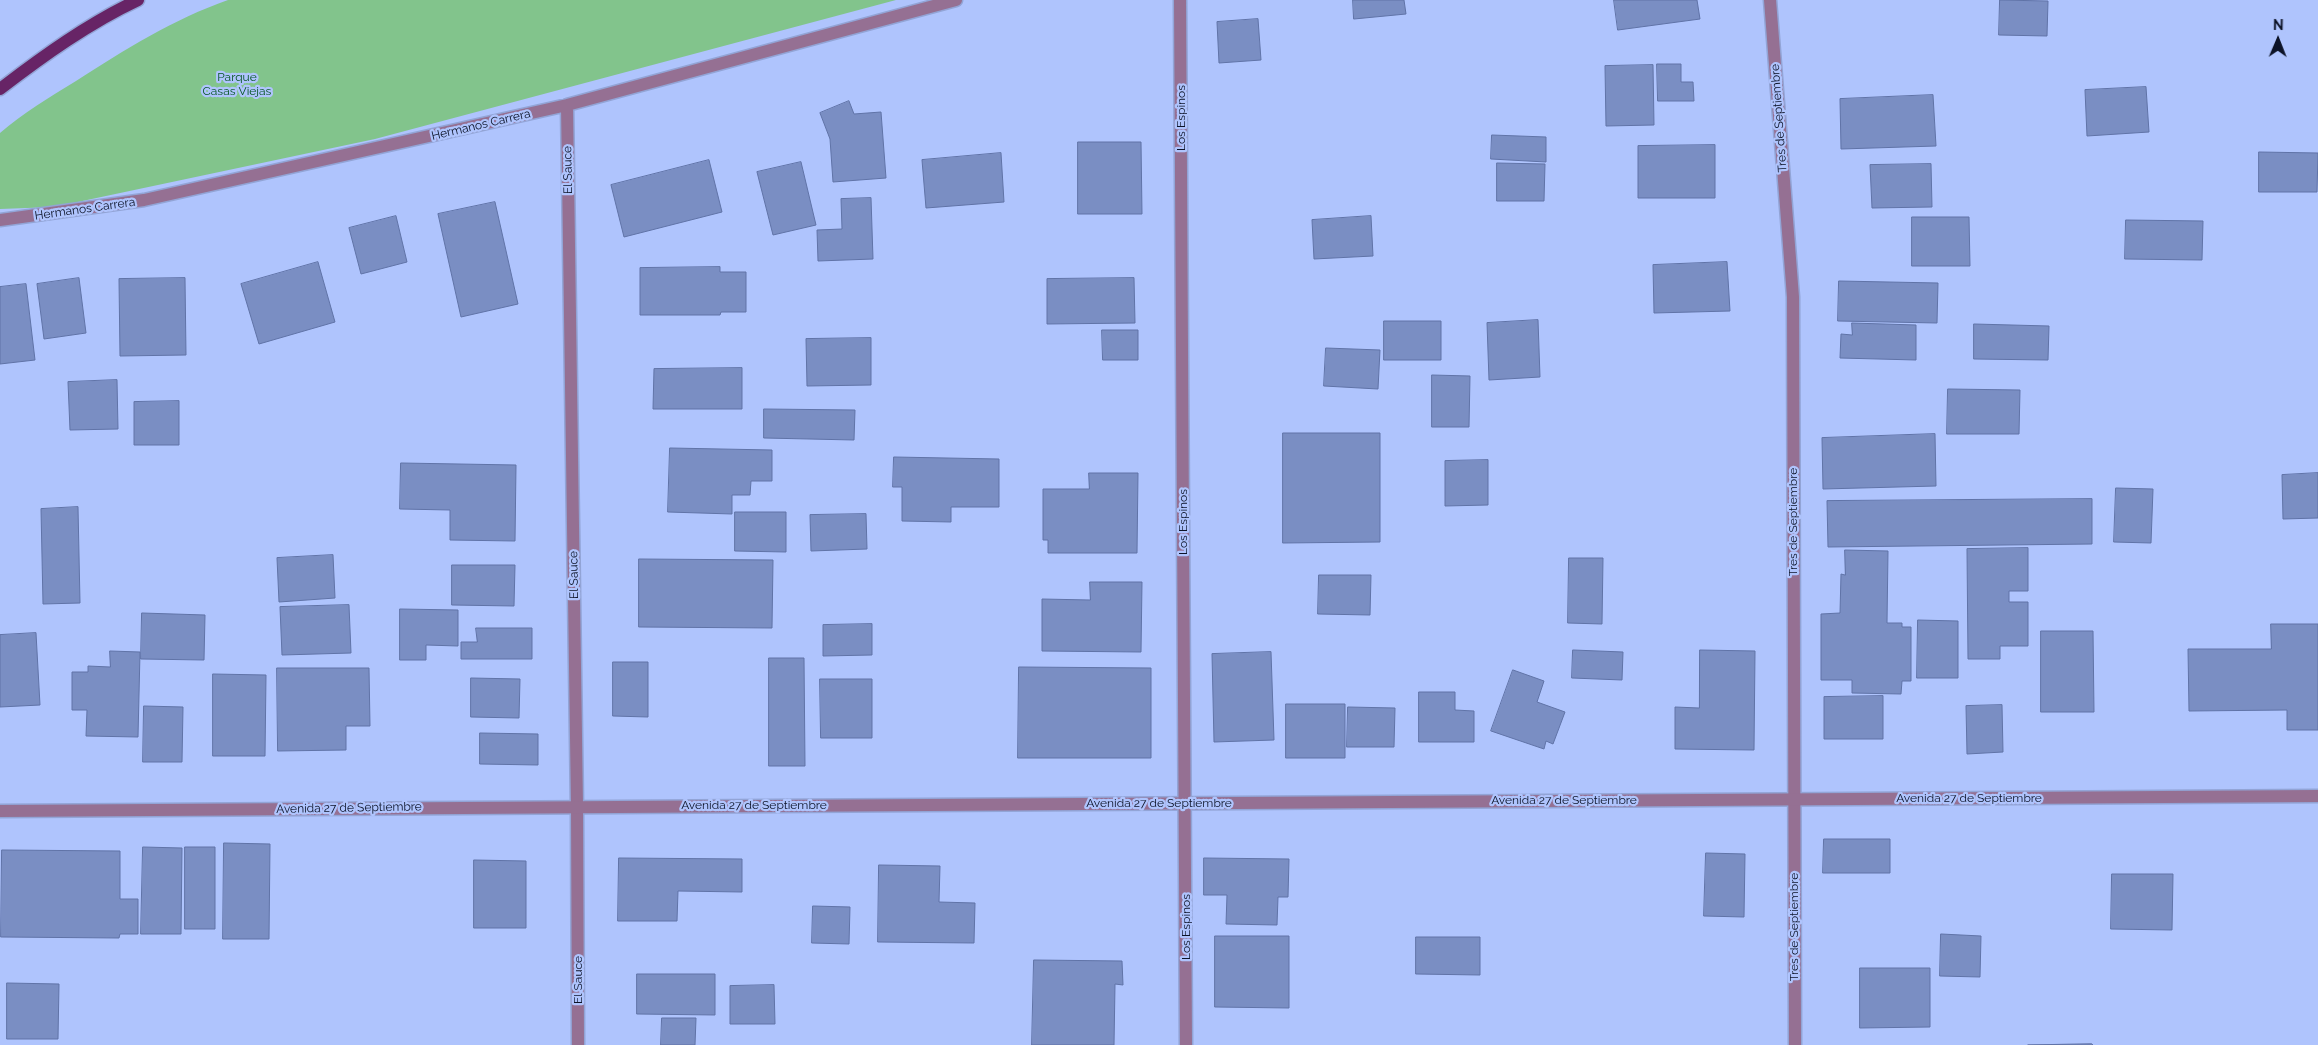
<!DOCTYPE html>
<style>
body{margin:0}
#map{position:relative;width:2318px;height:1045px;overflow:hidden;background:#afc4fd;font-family:Raleway,sans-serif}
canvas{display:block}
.north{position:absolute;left:2253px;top:15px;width:50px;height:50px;-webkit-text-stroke:4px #afc4fd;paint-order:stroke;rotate:1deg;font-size:14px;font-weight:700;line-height:20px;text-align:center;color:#0c1327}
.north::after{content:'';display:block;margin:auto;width:18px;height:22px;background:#0c1327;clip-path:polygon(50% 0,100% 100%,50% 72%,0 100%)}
</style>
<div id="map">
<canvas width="2318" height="1045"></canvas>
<div class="north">N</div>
</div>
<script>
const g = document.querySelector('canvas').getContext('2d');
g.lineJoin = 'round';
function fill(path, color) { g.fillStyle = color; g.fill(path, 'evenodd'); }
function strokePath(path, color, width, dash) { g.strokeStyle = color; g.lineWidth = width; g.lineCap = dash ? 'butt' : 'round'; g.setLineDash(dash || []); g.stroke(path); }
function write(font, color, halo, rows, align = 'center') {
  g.font = font + ' Raleway,sans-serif'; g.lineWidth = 4.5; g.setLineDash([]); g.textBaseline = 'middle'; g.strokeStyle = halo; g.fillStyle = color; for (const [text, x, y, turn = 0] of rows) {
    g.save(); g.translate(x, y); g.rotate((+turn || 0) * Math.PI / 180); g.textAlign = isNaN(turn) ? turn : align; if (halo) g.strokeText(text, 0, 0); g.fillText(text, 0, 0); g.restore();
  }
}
fill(new Path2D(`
 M 228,0 L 896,0 L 375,139 L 54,207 L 0,209 L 0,133 C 23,113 50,97 76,81 C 124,50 174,19 228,0 Z`), '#82c48c');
const building = new Path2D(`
 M 1353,0 L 1404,0 L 1406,14 L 1354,19 Z
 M 1614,0 L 1697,0 L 1700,19 L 1618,30 Z
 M 2000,0 L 2048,1 L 2047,36 L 1999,35 Z
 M 1258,19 L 1261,60 L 1219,63 L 1217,22 Z
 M 1657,64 L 1681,64 L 1681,82 L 1693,82 L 1694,101 L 1658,101 Z
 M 1653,65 L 1654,125 L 1606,126 L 1605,66 Z
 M 2146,87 L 2149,132 L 2087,136 L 2085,90 Z
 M 1933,95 L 1936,146 L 1841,149 L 1840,99 Z
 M 849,101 L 854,114 L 881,112 L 886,178 L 833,182 L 830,139 L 820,113 Z
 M 1492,135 L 1546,137 L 1546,162 L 1491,159 Z
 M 1078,142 L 1141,142 L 1142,214 L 1078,214 Z
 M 1715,145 L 1715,198 L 1638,198 L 1638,146 Z
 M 2259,152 L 2318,153 L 2317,192 L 2259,192 Z
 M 1001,153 L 1004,202 L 926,208 L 922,160 Z
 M 709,160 L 722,212 L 624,237 L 611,185 Z
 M 801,162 L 816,225 L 773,235 L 757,172 Z
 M 1497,163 L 1545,164 L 1544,201 L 1497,201 Z
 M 1931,164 L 1932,207 L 1872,208 L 1870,165 Z
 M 871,198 L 873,259 L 818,261 L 817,230 L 842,229 L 841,199 Z
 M 495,202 L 518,304 L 461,317 L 438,214 Z
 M 396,216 L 407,262 L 361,274 L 349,228 Z
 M 1371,216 L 1373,256 L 1314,259 L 1312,220 Z
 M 1912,217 L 1969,217 L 1970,266 L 1912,266 Z
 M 2126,220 L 2203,221 L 2202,260 L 2125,259 Z
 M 318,262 L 335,322 L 259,344 L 241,284 Z
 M 1727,262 L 1730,311 L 1654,313 L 1653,265 Z
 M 720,267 L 720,272 L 746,272 L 746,312 L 721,312 L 720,315 L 640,315 L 640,268 Z
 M 79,278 L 86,333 L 44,339 L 37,284 Z
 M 185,278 L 186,355 L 120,356 L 119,279 Z
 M 1134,278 L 1135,323 L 1047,324 L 1047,279 Z
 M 1839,281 L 1938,283 L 1937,323 L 1838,321 Z
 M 26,284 L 35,360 L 0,364 L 0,287 Z
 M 1538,320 L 1540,377 L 1489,380 L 1487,323 Z
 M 1384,321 L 1441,321 L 1441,360 L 1384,360 Z
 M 1852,323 L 1916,325 L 1916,360 L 1840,358 L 1841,334 L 1852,335 Z
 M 1974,324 L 2049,326 L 2048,360 L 1974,359 Z
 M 1102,330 L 1138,330 L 1138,360 L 1103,360 Z
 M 871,338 L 871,385 L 807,386 L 806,339 Z
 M 1326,348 L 1380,350 L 1378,389 L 1324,386 Z
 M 742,368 L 742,409 L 653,409 L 654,369 Z
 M 1432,375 L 1470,376 L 1469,427 L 1432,427 Z
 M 117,380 L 118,429 L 70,430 L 68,382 Z
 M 1948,389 L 2020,390 L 2019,434 L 1947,434 Z
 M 179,401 L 179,445 L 134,445 L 134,402 Z
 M 764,409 L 855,410 L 854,440 L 764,438 Z
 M 1283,433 L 1380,433 L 1380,542 L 1283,543 Z
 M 1935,434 L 1936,486 L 1823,489 L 1822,438 Z
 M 670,448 L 772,450 L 772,481 L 751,481 L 750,495 L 732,495 L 732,514 L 668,512 Z
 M 894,457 L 999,459 L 999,507 L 951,507 L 951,522 L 902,521 L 902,487 L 893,487 Z
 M 1488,460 L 1488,505 L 1445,506 L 1445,461 Z
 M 401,463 L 516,465 L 515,541 L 450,540 L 450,510 L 400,509 Z
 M 1089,473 L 1138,473 L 1137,553 L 1048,553 L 1048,540 L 1043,540 L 1043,489 L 1089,489 Z
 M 2318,473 L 2318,518 L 2283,519 L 2282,475 Z
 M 2116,488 L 2153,489 L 2151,543 L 2114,542 Z
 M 2092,499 L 2092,544 L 1828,547 L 1827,501 Z
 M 78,507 L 80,603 L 43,604 L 41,509 Z
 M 735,512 L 786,512 L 786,552 L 735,551 Z
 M 866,514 L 867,549 L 811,551 L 810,515 Z
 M 2028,548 L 2028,591 L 2009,591 L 2009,602 L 2028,602 L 2028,646 L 2000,646 L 2000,659 L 1968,659 L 1967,549 Z
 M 1845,550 L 1888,551 L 1887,623 L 1902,623 L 1902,627 L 1911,627 L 1911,681 L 1902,681 L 1901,694 L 1852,693 L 1852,680 L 1821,680 L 1821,614 L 1840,613 L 1841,574 L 1845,575 Z
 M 333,555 L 335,598 L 279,602 L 277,558 Z
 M 1569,558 L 1603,558 L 1602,624 L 1568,623 Z
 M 639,559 L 773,560 L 772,628 L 639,627 Z
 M 452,565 L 515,565 L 514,606 L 452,605 Z
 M 1319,575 L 1371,575 L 1370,615 L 1318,614 Z
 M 1090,582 L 1142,582 L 1141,652 L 1042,651 L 1042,599 L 1090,600 Z
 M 349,605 L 351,653 L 282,655 L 280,607 Z
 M 400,609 L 458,610 L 458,646 L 426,645 L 426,660 L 400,660 Z
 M 142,613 L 205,615 L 204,660 L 141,659 Z
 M 1918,620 L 1958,621 L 1958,678 L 1917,678 Z
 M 872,624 L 872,655 L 823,656 L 823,625 Z
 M 2271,624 L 2318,624 L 2318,730 L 2287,730 L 2287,710 L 2189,711 L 2188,649 L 2271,649 Z
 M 476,628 L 532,628 L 532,659 L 461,659 L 461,642 L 477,642 Z
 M 2041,631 L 2093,631 L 2094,712 L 2041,712 Z
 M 36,633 L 40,705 L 0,707 L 0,635 Z
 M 1573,650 L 1623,652 L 1622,680 L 1572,678 Z
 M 1700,650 L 1755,651 L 1754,750 L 1675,749 L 1675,707 L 1699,708 Z
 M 110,651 L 140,652 L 138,737 L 86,736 L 87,710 L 72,710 L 72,672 L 88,672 L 88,666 L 110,667 Z
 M 1271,652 L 1274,740 L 1214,742 L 1212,654 Z
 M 769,658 L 804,658 L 805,766 L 769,766 Z
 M 613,662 L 648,662 L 648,717 L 613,716 Z
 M 1019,667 L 1151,668 L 1151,758 L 1018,758 Z
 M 277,668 L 369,668 L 370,726 L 346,726 L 346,750 L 278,751 Z
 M 1513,670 L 1544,681 L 1537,702 L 1565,712 L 1553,744 L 1546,741 L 1544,749 L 1491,731 Z
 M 213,674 L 266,675 L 265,756 L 213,756 Z
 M 471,678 L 520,679 L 519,718 L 471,717 Z
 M 820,679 L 872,679 L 872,738 L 821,738 Z
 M 1419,692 L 1455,692 L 1455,710 L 1474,711 L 1474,742 L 1419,742 Z
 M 1883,696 L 1883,739 L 1824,739 L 1824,697 Z
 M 1286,704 L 1345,704 L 1345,758 L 1286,758 Z
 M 2002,705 L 2003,752 L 1967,754 L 1966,706 Z
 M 144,706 L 183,707 L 182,762 L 143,762 Z
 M 1348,707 L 1395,708 L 1394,747 L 1347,747 Z
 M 480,733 L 538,734 L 538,765 L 480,764 Z
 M 1824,839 L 1890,839 L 1890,873 L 1823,873 Z
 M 224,843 L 270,844 L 269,939 L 223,939 Z
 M 143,847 L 182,848 L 181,934 L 141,934 Z
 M 185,847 L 215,847 L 215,929 L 185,929 Z
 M 2,850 L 120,851 L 120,899 L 138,899 L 138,934 L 120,934 L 119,938 L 1,937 Z
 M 1706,853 L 1745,854 L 1744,917 L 1704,916 Z
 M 619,858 L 742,859 L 742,892 L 678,891 L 677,921 L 618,921 Z
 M 1204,858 L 1289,859 L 1288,897 L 1278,897 L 1277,925 L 1226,924 L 1227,895 L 1204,895 Z
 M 474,860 L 526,861 L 526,928 L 474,928 Z
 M 879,865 L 940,866 L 939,902 L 975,903 L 974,943 L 878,942 Z
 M 2112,874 L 2173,874 L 2172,930 L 2111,929 Z
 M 813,906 L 850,907 L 849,944 L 812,943 Z
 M 1941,934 L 1981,936 L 1980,977 L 1940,976 Z
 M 1215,936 L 1289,936 L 1289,1008 L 1215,1007 Z
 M 1416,937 L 1480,937 L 1480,975 L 1416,974 Z
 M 1034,960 L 1122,961 L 1123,985 L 1115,984 L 1114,1045 L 1032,1045 Z
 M 1860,968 L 1930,968 L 1930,1027 L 1860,1028 Z
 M 637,974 L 715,974 L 715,1015 L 637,1014 Z
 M 7,983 L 59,984 L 58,1039 L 7,1039 Z
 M 774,985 L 775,1024 L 730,1024 L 730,986 Z
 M 662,1018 L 696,1018 L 695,1045 L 661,1045 Z
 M 2092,1044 L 2093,1045 L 2028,1045 Z`);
fill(building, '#7a8ec3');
strokePath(building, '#6073a7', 1);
const minor = new Path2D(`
 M 1180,0 L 1186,1045
 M 1770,0 L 1793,297 L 1795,1045
 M 567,105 L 577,806 L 578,1045
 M 0,220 L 144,200 L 567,105 L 956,0`);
const tertiary = new Path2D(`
 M 0,811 L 2318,796`);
const primary = new Path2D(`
 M 0,89 C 43,56 89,23 138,0`);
strokePath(minor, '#92a4d6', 15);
strokePath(tertiary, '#92a4d6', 15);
strokePath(primary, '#92a4d6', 15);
strokePath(minor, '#957093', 12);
strokePath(tertiary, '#957093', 12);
strokePath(primary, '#672466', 12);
write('12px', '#03531f', '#afc4fd', [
 ["Parque",237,77],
 ["Casas Viejas",237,91]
]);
write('12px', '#0c1327', '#afc4fd', [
 ["Los Espinos",1181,118,-90],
 ["Tres de Septiembre",1779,118,-94],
 ["Hermanos Carrera",481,125,-13],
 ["El Sauce",568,170,-91],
 ["Hermanos Carrera",85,209,-8],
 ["Los Espinos",1183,522,-90],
 ["Tres de Septiembre",1793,522,-90],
 ["El Sauce",574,575,-91],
 ["Avenida 27 de Septiembre",1969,798],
 ["Avenida 27 de Septiembre",1564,800],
 ["Avenida 27 de Septiembre",1159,803],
 ["Avenida 27 de Septiembre",754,805],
 ["Avenida 27 de Septiembre",349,808,-1],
 ["Los Espinos",1186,927,-90],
 ["Tres de Septiembre",1794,927,-90],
 ["El Sauce",578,980,-90]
]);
</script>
